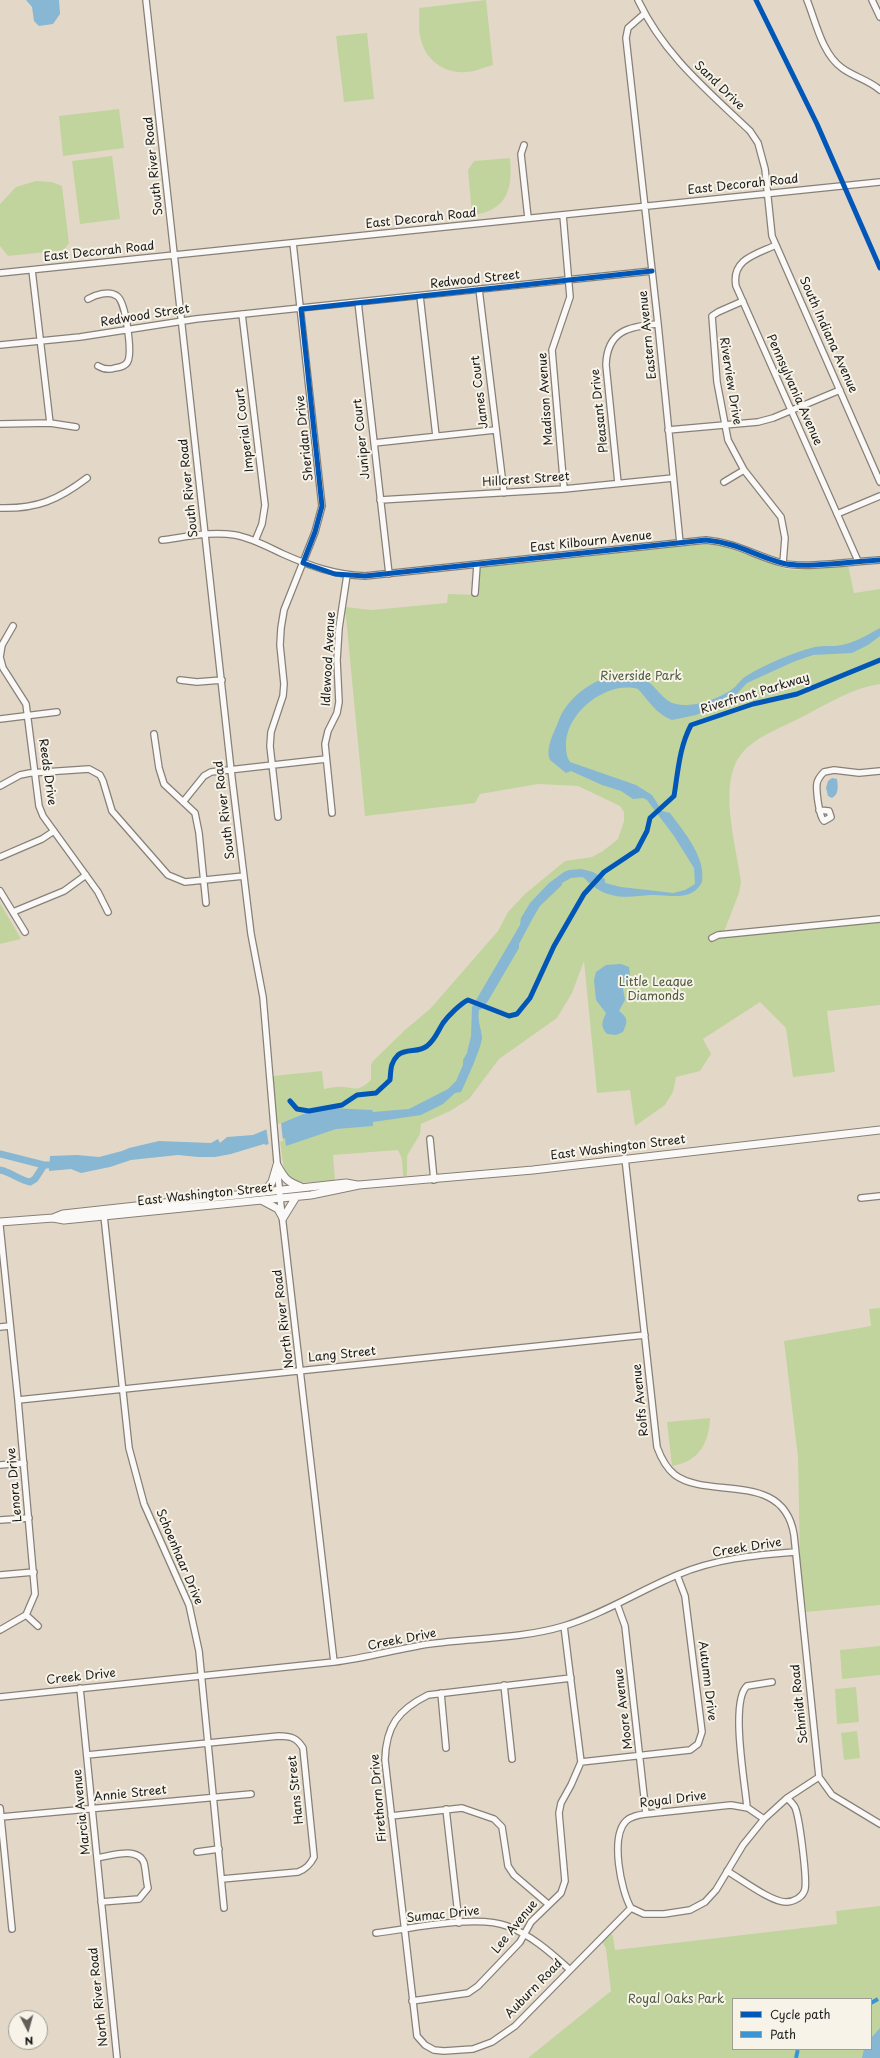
<!DOCTYPE html>
<style>
body{margin:0}
#map{position:relative;width:880px;height:2058px;overflow:hidden;background:#e3d8c7;font-family:"Playpen Sans",sans-serif}
canvas{display:block}
.legend{position:absolute;left:732px;top:1998px;width:140px;height:52px;box-sizing:border-box;background:#f7f3e8;border:1px solid #9f9d96;margin:0;padding:5px 7px;list-style:none;font-size:12px;color:#1c1c1c}
.legend li{display:flex;align-items:center;gap:8px;height:20px}
.legend b{width:20px;border:1px solid #9f9d96}
.north{position:absolute;left:8px;top:2010px;width:40px;height:40px;box-sizing:border-box;background:#f7f3e8;border:1px solid #9f9d96;border-radius:50%;rotate:174deg;font-size:11px;font-weight:700;line-height:16px;text-align:center;color:#1c1c1c}
.north::after{content:'';display:block;margin:auto;width:14px;height:18px;background:#625e58;clip-path:polygon(50% 0,100% 100%,50% 72%,0 100%)}
</style>
<div id="map">
<canvas width="880" height="2058"></canvas>
<ul class="legend">
<li><b style="height:5px;background:#0057b8"></b>Cycle path</li>
<li><b style="height:5px;background:#3a94d4"></b>Path</li>
</ul>
<div class="north">N</div>
</div>
<script>
const g = document.querySelector('canvas').getContext('2d');
g.lineJoin = 'round';
function fill(path, color) { g.fillStyle = color; g.fill(path, 'evenodd'); }
function strokePath(path, color, width, dash) { g.strokeStyle = color; g.lineWidth = width; g.lineCap = dash ? 'butt' : 'round'; g.setLineDash(dash || []); g.stroke(path); }
function write(font, color, halo, rows, align = 'center') {
  g.font = font + ' "Playpen Sans",sans-serif'; g.lineWidth = 4; g.setLineDash([]); g.textBaseline = 'middle'; g.strokeStyle = halo; g.fillStyle = color; for (const [text, x, y, turn = 0] of rows) {
    g.save(); g.translate(x, y); g.rotate((+turn || 0) * Math.PI / 180); g.textAlign = isNaN(turn) ? turn : align; if (halo) g.strokeText(text, 0, 0); g.fillText(text, 0, 0); g.restore();
  }
}
fill(new Path2D(`
 M 486,0 L 493,65 C 484,67 475,72 466,72 C 443,74 423,58 420,35 C 418,26 420,17 419,8 Z
 M 367,33 L 374,99 L 344,102 L 336,36 Z
 M 119,109 L 124,148 L 63,156 L 59,116 Z
 M 112,156 L 120,219 L 80,224 L 72,161 Z
 M 510,158 C 513,189 507,211 472,215 L 468,170 L 474,161 Z
 M 36,181 L 52,182 L 62,186 L 69,243 L 64,250 L 8,256 L 0,246 L 0,204 L 16,187 Z
 M 705,544 L 729,546 L 786,569 L 798,570 L 848,565 L 854,593 L 880,589 L 880,684 C 852,688 827,704 802,717 C 783,727 757,736 743,752 C 716,782 737,846 741,882 L 739,893 L 722,937 L 880,922 L 880,1005 L 827,1011 L 835,1072 L 793,1077 L 786,1028 L 760,1002 L 703,1039 L 711,1054 L 700,1071 L 676,1077 L 673,1092 L 665,1105 L 635,1126 L 630,1090 L 597,1093 L 584,961 L 572,993 L 557,1018 L 499,1059 L 469,1099 L 450,1111 L 421,1124 L 420,1134 L 407,1156 L 407,1176 L 403,1176 L 402,1159 L 398,1150 L 333,1155 L 335,1181 L 295,1183 L 286,1174 L 284,1170 L 276,1113 L 273,1076 L 322,1071 L 324,1089 C 330,1088 338,1086 344,1087 C 358,1089 358,1091 371,1080 L 371,1065 L 373,1061 L 406,1029 L 430,1009 L 498,931 L 508,912 L 525,894 L 565,861 L 592,857 L 603,851 L 618,839 L 624,821 L 624,812 L 620,806 L 578,786 L 538,784 L 480,794 L 475,803 L 365,816 L 345,607 L 371,610 L 447,603 L 448,594 L 476,595 L 479,571 L 483,567 Z
 M 0,903 L 21,939 L 0,944 Z
 M 880,1308 L 880,1605 L 806,1612 L 800,1562 L 798,1457 L 784,1341 L 871,1326 L 869,1309 Z
 M 710,1418 C 709,1444 698,1462 672,1466 L 667,1422 Z
 M 880,1646 L 880,1675 L 842,1679 L 840,1650 Z
 M 856,1687 L 859,1722 L 837,1724 L 835,1689 Z
 M 857,1731 L 860,1758 L 844,1760 L 841,1733 Z
 M 880,1906 L 880,2058 L 528,2058 L 611,1991 L 606,1949 L 602,1941 L 611,1933 L 613,1936 L 615,1950 L 837,1924 L 836,1911 ZM 733,1999 L 871,1999 L 871,2049 L 733,2049 Z`), '#c1d49e');
fill(new Path2D(`
 M 26,0 L 59,0 L 60,14 L 53,24 L 39,26 L 34,21 L 32,7 Z
 M 880,628 L 880,636 L 868,645 L 852,653 L 813,655 L 793,662 L 747,683 L 733,698 L 712,708 L 696,715 L 672,720 C 656,714 649,701 638,689 C 606,680 564,714 566,747 C 566,753 567,758 570,762 L 636,785 L 652,795 L 662,811 L 670,813 C 684,832 706,857 702,882 C 691,903 668,894 651,895 C 637,896 622,899 608,894 C 598,891 590,884 583,877 L 571,878 L 562,883 L 562,885 L 540,906 L 534,916 L 519,944 L 519,948 L 488,1001 L 483,1008 L 479,1010 C 477,1019 481,1028 482,1037 C 483,1044 465,1084 461,1092 L 455,1093 L 443,1104 L 421,1115 L 373,1122 L 373,1126 L 336,1129 L 286,1146 L 285,1138 L 266,1145 L 264,1144 L 231,1154 L 215,1157 L 198,1157 L 178,1155 L 131,1160 L 110,1167 L 81,1173 L 71,1169 L 49,1171 L 50,1156 L 77,1155 L 99,1157 L 122,1151 L 129,1148 L 159,1141 L 211,1143 L 218,1139 L 220,1143 L 227,1137 L 253,1135 L 306,1113 L 331,1108 L 372,1110 L 373,1112 L 409,1109 L 448,1089 L 456,1081 L 463,1065 L 463,1060 L 467,1053 L 471,1036 L 472,1007 L 520,925 L 521,918 L 530,903 L 549,883 L 564,872 L 569,870 L 581,869 L 593,872 L 605,879 L 605,883 L 621,887 L 673,893 L 685,890 L 695,884 L 694,868 L 674,836 L 647,800 L 643,798 L 633,799 L 621,791 L 602,785 L 571,771 L 566,773 L 550,760 C 545,747 555,731 559,720 C 569,693 606,669 635,676 C 664,683 657,711 696,704 C 708,702 726,695 735,687 C 739,683 742,678 748,675 C 766,664 794,652 815,647 C 824,645 833,647 842,645 C 856,642 867,635 880,628 Z
 M 832,778 L 837,779 C 838,787 839,794 832,798 L 828,796 L 826,788 L 828,781 Z
 M 621,964 L 629,967 L 630,975 L 623,989 L 625,1000 L 619,1011 C 628,1018 628,1021 623,1032 L 616,1035 L 607,1034 C 600,1026 602,1022 606,1013 L 596,1000 L 594,980 L 596,972 L 606,965 Z
 M 880,2028 L 880,2058 L 862,2058 L 864,2049 L 871,2049 L 871,2038 Z`), '#87b7d2');
fill(new Path2D(`
 M 281,1123 L 283,1141 L 269,1146 L 266,1127 Z`), '#e3d8c7');
strokePath(new Path2D(`
 M 585,874 L 606,888
 M 0,1154 L 44,1165 L 58,1165
 M 0,1170 C 11,1172 19,1180 30,1182 L 35,1179 L 44,1165`), '#87b7d2', 7);
const minor = new Path2D(`
 M 146,0 L 231,770 L 251,934 L 263,997 L 280,1198 L 334,1662
 M 638,0 C 664,55 707,90 750,131 L 758,143 L 765,169 L 772,236 L 880,482
 M 807,0 C 816,22 822,54 842,68 C 854,77 869,80 880,90
 M 872,0 L 880,17
 M 644,14 L 628,28 L 626,38 L 658,324 L 680,543
 M 524,145 L 521,154 L 528,218
 M 563,215 L 570,297 L 552,350 L 564,489
 M 776,245 C 757,254 731,259 736,286 L 858,561
 M 32,270 L 50,423
 M 0,273 L 880,182
 M 479,289 L 504,493
 M 420,296 L 436,436
 M 88,299 C 95,295 109,290 117,296 C 126,302 132,351 128,361 C 126,366 121,367 115,368 C 109,370 103,369 98,366
 M 743,301 L 718,312 L 712,316 L 717,382 L 728,440 L 744,470 L 781,517 L 785,538 L 783,563
 M 358,302 L 389,574
 M 242,314 L 265,505 L 262,524 L 255,541
 M 0,345 L 80,337 L 196,319 L 652,271
 M 0,424 L 50,423 L 76,427
 M 668,430 L 758,422 L 773,418 L 840,390
 M 374,443 L 495,430
 M 724,482 L 744,470
 M 618,483 L 606,365 C 607,331 629,326 658,324
 M 380,500 L 564,489 L 673,478
 M 0,508 C 37,509 58,500 87,478
 M 837,514 L 880,496
 M 162,540 C 186,537 211,531 235,535 C 252,538 268,547 283,554 C 310,566 335,575 365,576 L 706,540 C 738,543 753,555 782,563 C 803,569 856,561 880,560
 M 475,593 L 477,565
 M 13,626 L 2,645 L 0,657 L 3,668 L 26,704 L 39,806 L 43,816 L 98,892 L 108,912
 M 180,680 L 197,682 L 222,680
 M 0,719 L 57,712
 M 154,734 L 159,768 L 164,784 L 195,813 L 199,833 L 206,903
 M 0,786 L 20,775 L 30,773 L 89,769 L 100,775 L 103,781 L 112,811 L 168,875 L 185,882 L 244,876
 M 183,802 L 204,776 L 211,772 L 326,759
 M 819,810 L 829,811 L 831,817 L 824,821 C 819,817 816,790 817,783 C 818,779 821,775 824,772 L 834,770 L 859,773 L 880,771
 M 332,813 L 325,744 L 328,731 L 337,713 L 339,702 L 337,660 L 339,628 L 347,575
 M 278,817 L 270,746 L 271,732 L 283,696 L 284,684 L 280,645 L 281,628 L 284,610 L 315,532 L 322,506 L 293,243
 M 0,857 L 42,839 L 54,831
 M 0,891 L 25,932
 M 13,912 L 64,891 L 86,875
 M 712,938 L 718,935 L 880,919
 M 430,1139 L 434,1180
 M 625,1158 L 657,1447 C 661,1458 666,1468 675,1475 C 709,1500 784,1470 794,1535 L 819,1777 L 832,1795 L 880,1824
 M 861,1198 L 880,1196
 M 104,1216 L 129,1448 L 144,1504 L 189,1605 L 199,1651 L 224,1908
 M 0,1226 L 18,1400 L 35,1594 L 26,1615 L 0,1630
 M 0,1327 L 10,1326
 M 18,1400 L 645,1335
 M 0,1465 L 24,1463
 M 0,1520 L 29,1518
 M 0,1575 L 34,1572
 M 617,1604 L 625,1626 L 646,1814
 M 26,1615 L 38,1626
 M 571,1678 L 428,1695 C 398,1710 386,1726 385,1760 L 417,2036 L 425,2045 L 434,2050 L 444,2051 L 473,2049 L 492,2042 L 515,2026 L 631,1908
 M 504,1685 L 512,1759
 M 80,1688 L 117,2058
 M 441,1693 L 446,1748
 M 0,1697 L 334,1662 C 366,1658 397,1649 429,1644 C 473,1638 521,1639 564,1626 C 603,1614 639,1591 677,1575 C 714,1559 755,1555 795,1552
 M 87,1755 L 279,1736 C 291,1736 297,1738 303,1748 L 314,1857 C 310,1865 306,1869 298,1872 L 222,1879
 M 581,1762 L 690,1750 L 698,1744 L 702,1732 L 685,1596 L 677,1575
 M 747,1807 C 745,1783 730,1701 747,1686 L 772,1682
 M 0,1808 L 12,1929
 M 446,1809 L 459,1923
 M 391,1816 L 462,1808 L 494,1819 L 502,1827 L 508,1866 L 514,1875 L 548,1904
 M 1,1817 L 251,1794
 M 197,1852 L 219,1849
 M 97,1858 C 110,1856 138,1846 144,1863 C 146,1871 146,1880 148,1888 L 139,1899 L 101,1902
 M 727,1871 C 741,1879 771,1902 786,1902 C 794,1902 803,1897 805,1889 C 807,1877 800,1823 796,1810 C 795,1805 790,1801 787,1798
 M 631,1908 L 644,1914 L 664,1914 L 690,1910 L 705,1902 L 716,1890 L 743,1845 L 764,1819 L 787,1798 L 819,1777
 M 631,1908 C 621,1891 610,1837 626,1821 C 631,1816 639,1815 646,1814 L 731,1805 L 748,1808 L 764,1819
 M 376,1933 C 409,1929 477,1914 507,1926 C 531,1935 550,1952 569,1969
 M 412,2001 L 468,1993 L 478,1986 L 520,1942 L 531,1922 L 561,1893 L 565,1881 L 559,1813 L 561,1803 L 571,1785 L 581,1762 L 564,1626`);
const major = new Path2D(`
 M 277,1165 C 285,1179 286,1181 301,1187
 M 264,1192 L 272,1182 L 277,1165
 M 263,1201 L 278,1209 L 283,1218
 M 53,1218 L 64,1220 L 311,1195 L 359,1185 L 533,1170 L 880,1130
 M 283,1218 L 296,1197
 M 0,1222 L 53,1218 L 63,1214 L 346,1183 L 357,1185`);
strokePath(minor, '#868078', 8);
strokePath(major, '#868078', 9);
strokePath(minor, '#fbf9f7', 5.5);
strokePath(major, '#fbf9f7', 7);
strokePath(new Path2D(`
 M 871,2003 L 880,1998
 M 796,2058 L 798,2049`), '#3a94d4', 4, [8, 4]);
strokePath(new Path2D(`
 M 756,0 L 817,124 L 880,268
 M 652,271 L 301,309 L 322,506 L 315,532 L 303,563 L 335,574 L 365,576 L 706,540 C 738,543 753,555 782,563 C 803,569 856,561 880,560
 M 290,1101 L 297,1109 L 309,1111 L 342,1105 L 357,1095 L 376,1093 L 390,1080 C 391,1070 390,1063 398,1055 C 406,1048 419,1053 427,1046 C 435,1040 438,1031 443,1023 C 448,1016 460,1004 468,1000 L 509,1016 L 517,1014 L 530,998 L 554,946 L 584,894 L 604,872 L 637,850 L 647,831 L 650,818 L 674,796 C 678,772 679,748 691,725 L 753,704 L 797,694 L 880,660`), '#0057b8', 5);
write('12px', '#1c1c1c', '#f7f3e8', [
 ["Sand Drive",719,86,44],
 ["South River Road",154,166,-96],
 ["East Decorah Road",743,185,-6],
 ["East Decorah Road",421,219,-6],
 ["East Decorah Road",99,252,-6],
 ["Redwood Street",475,280,-6],
 ["Redwood Street",145,316,-9],
 ["Eastern Avenue",648,335,-96],
 ["South Indiana Avenue",828,335,66],
 ["Riverview Drive",730,381,81],
 ["Pennsylvania Avenue",794,390,66],
 ["James Court",480,392,-97],
 ["Madison Avenue",546,399,-94],
 ["Pleasant Drive",600,411,-96],
 ["Imperial Court",245,430,-97],
 ["Sheridan Drive",305,438,-96],
 ["Juniper Court",362,439,-96],
 ["Hillcrest Street",526,480,-4],
 ["South River Road",189,488,-96],
 ["East Kilbourn Avenue",591,542,-6],
 ["Idlewood Avenue",329,659,-87],
 ["Riverfront Parkway",755,694,-17],
 ["Reeds Drive",47,772,82],
 ["South River Road",225,810,-97],
 ["East Washington Street",618,1148,-7],
 ["East Washington Street",205,1195,-6],
 ["North River Road",284,1319,-97],
 ["Lang Street",342,1355,-6],
 ["Rolfs Avenue",641,1400,-96],
 ["Lenora Drive",15,1485,-95],
 ["Creek Drive",747,1548,-9],
 ["Schoenhaar Drive",179,1557,67],
 ["Creek Drive",402,1640,-11],
 ["Creek Drive",81,1677,-6],
 ["Autumn Drive",707,1681,83],
 ["Schmidt Road",800,1704,-96],
 ["Moore Avenue",624,1709,-97],
 ["Hans Street",296,1790,-96],
 ["Annie Street",130,1794,-6],
 ["Firethorn Drive",379,1798,-95],
 ["Royal Drive",673,1800,-7],
 ["Marcia Avenue",82,1812,-96],
 ["Sumac Drive",443,1915,-6],
 ["Lee Avenue",515,1927,-51],
 ["Auburn Road",534,1989,-46],
 ["North River Road",99,1997,-96]
]);
write('12px', '#4c5b3e', '#f7f3e8', [
 ["Riverside Park",641,677],
 ["Little League",656,983],
 ["Diamonds",656,997],
 ["Royal Oaks Park",676,2000]
]);
</script>
